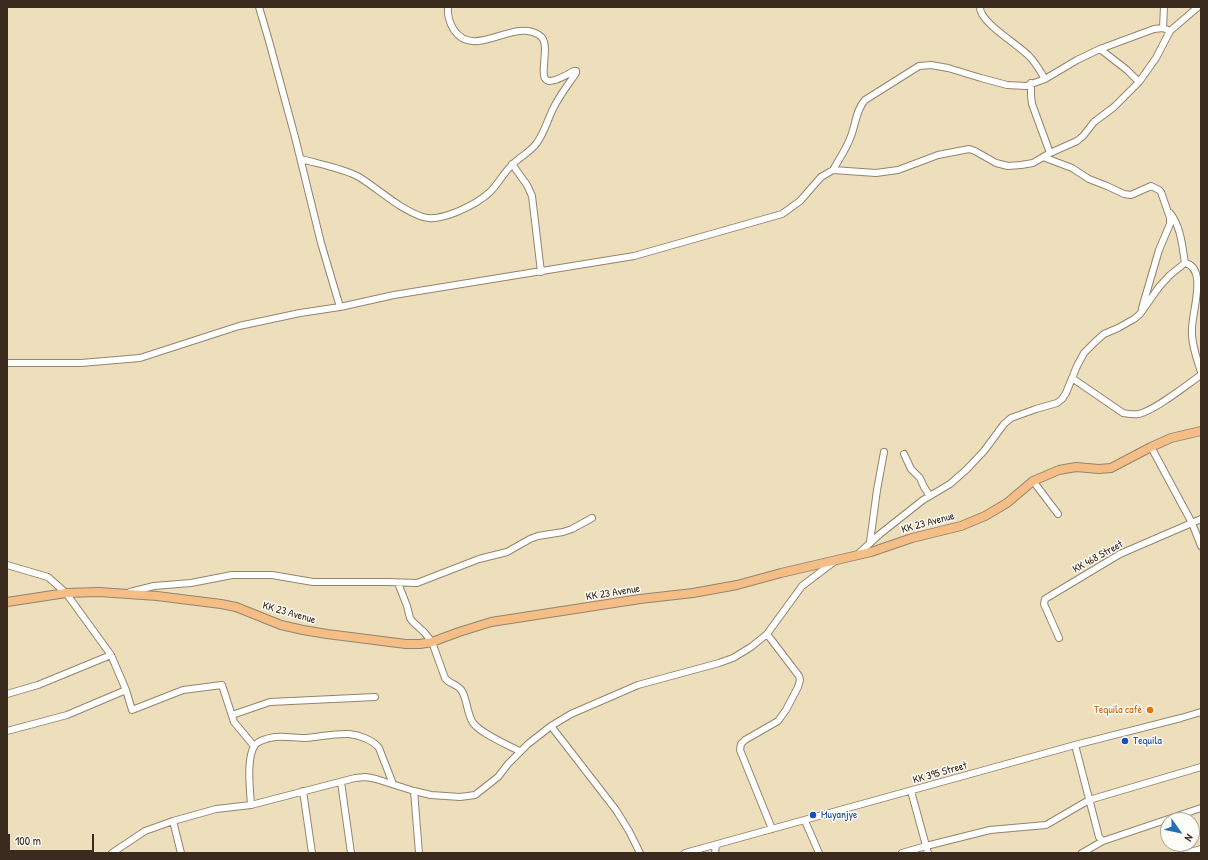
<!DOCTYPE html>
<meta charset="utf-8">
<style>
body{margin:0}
#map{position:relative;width:1208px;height:860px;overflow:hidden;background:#eddebc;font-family:"Patrick Hand",sans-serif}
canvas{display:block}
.frame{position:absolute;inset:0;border:8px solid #3b2a1e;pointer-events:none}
.north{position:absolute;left:1160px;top:812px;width:40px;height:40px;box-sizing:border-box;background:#fdfcf7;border:1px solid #afa8a0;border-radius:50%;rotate:123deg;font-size:11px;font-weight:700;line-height:16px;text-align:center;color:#3b2a1e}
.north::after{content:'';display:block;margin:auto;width:14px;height:18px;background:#1f6fb2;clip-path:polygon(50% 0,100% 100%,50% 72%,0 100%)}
.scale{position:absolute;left:8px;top:834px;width:86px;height:18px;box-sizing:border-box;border:2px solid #3b2a1e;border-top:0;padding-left:5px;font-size:12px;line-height:14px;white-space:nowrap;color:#3b2a1e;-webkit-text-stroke:3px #fdfcf7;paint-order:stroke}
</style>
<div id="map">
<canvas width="1208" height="860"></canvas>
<div class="frame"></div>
<div class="north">N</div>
<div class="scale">100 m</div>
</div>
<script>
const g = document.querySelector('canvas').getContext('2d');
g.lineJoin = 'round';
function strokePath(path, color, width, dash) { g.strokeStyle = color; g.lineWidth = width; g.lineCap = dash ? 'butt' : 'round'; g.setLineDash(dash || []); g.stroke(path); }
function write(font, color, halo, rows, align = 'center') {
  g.font = font + ' "Patrick Hand",sans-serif'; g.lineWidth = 3; g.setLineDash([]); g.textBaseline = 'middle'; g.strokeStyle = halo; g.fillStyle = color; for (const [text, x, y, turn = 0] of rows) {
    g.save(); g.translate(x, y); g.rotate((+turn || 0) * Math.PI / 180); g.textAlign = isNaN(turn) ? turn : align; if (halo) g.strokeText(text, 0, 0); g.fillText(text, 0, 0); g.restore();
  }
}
const minor = new Path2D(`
 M 259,7 L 269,41 L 295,137 L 321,243 L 340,307 L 394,295 L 634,256 L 782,214 L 800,201 L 821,177 L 833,170 L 876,173 L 898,170 L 938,155 L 969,149 L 975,151 L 996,163 L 1008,166 L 1021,165 L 1033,163 L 1050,153 L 1077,141 L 1083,136 L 1094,122 L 1114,107 L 1139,82 L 1156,58 L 1170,31 L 1198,7
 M 448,7 C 447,16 449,22 454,30 C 474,60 513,18 539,35 C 555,44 531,88 555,80 C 562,78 568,74 574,71 L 576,71
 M 980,7 C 979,22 1019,45 1029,56 C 1036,63 1040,71 1045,79
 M 1163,28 L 1164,7
 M 1100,49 L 1127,70 L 1139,82
 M 1031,83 L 1031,96 L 1032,104 L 1050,153
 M 1043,157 L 1072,168 L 1089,179 L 1107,186 L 1124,194 L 1131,195 L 1151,186 L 1159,190 L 1161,192 L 1170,218 L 1170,224 L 1159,250 L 1142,308
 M 301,159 C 319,164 343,168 359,177 C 380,190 399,209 423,217 C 441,223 477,204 490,192 C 498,184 503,174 511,166 C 518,158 529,153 536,144 C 544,134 547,121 553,109 C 559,96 568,85 576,73 L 576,71
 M 512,164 L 527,185 L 532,196 L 541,272
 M 833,170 C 839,159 847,148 851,136 C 856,123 856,110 865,100 L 919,66 L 931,65 L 948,68 L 981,78 L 1007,85 L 1026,86 L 1045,79 L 1077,60 L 1100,49 L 1154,29 L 1163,28 L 1170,31
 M 1170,213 C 1181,227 1182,245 1185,263
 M 7,363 L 81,363 L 140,358 L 239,326 L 300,313 L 340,307
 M 1072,378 L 1123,413 C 1129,414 1133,415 1139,414 C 1157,409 1185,386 1201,375
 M 1151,447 L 1192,523 L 1201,546
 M 904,454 L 911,469 L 920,478 L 924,487 L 930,496
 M 1033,481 L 1058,514
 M 870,542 L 877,490 L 884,452
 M 857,555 L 880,534 L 923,500 L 950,484 L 967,469 L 984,451 L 1004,424 L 1011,418 L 1036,409 L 1057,403 L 1062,399 L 1066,393 L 1077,366 L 1084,353 L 1095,342 L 1104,334 L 1118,328 L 1134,319 L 1140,314 L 1159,287 L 1170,275 L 1185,263 C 1208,268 1192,311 1192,329 C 1191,343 1197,359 1201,372
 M 7,565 L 48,577 L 66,593 L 111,655 L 126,690 L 132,710 L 183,690 L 222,685 L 234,722 L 254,746
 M 398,583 L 407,606 L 410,618 L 413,622 L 424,632 L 432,642 L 445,678 C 449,684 458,684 462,691 C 467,700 467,712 472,721 C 477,732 508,745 519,751
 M 130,592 L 154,586 L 191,583 L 232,575 L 272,575 L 313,582 L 388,582 L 417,583 L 479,559 L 507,552 L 530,539 L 538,536 L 563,532 L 572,529 L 592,518
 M 767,634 L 799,676 L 800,680 L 798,687 L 786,710 L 778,721 L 745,740 L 741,744 L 740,750 L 772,829
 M 1059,638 L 1044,604 L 1045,599 L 1120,554 L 1201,519
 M 7,694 L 38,685 L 111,655
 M 232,715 L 270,702 L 375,697
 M 551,726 L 616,810 L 629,831 L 640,853
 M 7,731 L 67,715 L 126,690
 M 1075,745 L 1099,837 L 1103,841 L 1201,808
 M 341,782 L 351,853
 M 303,791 L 312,853
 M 414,791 L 419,853
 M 911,791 L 928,853
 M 251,805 C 250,790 246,757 255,745 C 259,740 269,738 275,737 C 285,736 296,738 306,738 C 320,737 335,733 349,734 C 359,735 373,740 379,748 L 393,784
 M 173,821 L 181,853
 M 805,821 L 819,853
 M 112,853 L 145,831 L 173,821 L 216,809 L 251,805 L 355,778 L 366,777 L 376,779 L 414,791 L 431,795 L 460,797 L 475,795 L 498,777 L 508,764 L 528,744 L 551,726 L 571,714 L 638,685 L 719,663 L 733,658 L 751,647 L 767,634 L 802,586 L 835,561
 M 685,853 L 1075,745 L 1181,718 L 1201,712
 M 715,853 L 716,845
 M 902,853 L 926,846 L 990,830 L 1046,825 L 1089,800 L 1201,767
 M 1082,853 L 1103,841
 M 1187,853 L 1201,849`);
const major = new Path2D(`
 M 7,602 L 66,593 L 99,592 L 157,596 L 221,604 L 236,607 L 281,625 L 303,630 L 327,634 L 406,644 L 420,644 L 432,642 L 459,632 L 491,622 L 640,599 L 693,593 L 737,585 L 781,573 L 871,552 L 912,538 L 961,526 L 985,516 L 1007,503 L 1033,481 L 1059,470 L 1076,467 L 1099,469 L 1111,468 L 1151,447 L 1171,438 L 1201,431`);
strokePath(minor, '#94846d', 8);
strokePath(major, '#94846d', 10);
strokePath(minor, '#fff', 6);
strokePath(major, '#f6be87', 8);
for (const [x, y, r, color] of [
 [1150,710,4,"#e8710a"],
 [1125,741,4,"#1a4fb4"],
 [813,815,4,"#1a4fb4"]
]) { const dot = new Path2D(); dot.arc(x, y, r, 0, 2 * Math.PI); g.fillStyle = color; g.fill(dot); strokePath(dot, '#fdfcf7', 1.5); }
write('11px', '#3b2a1e', '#fdfcf7', [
 ["KK 23 Avenue",928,523,-15],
 ["KK 468 Street",1098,557,-29],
 ["KK 23 Avenue",613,593,-9],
 ["KK 23 Avenue",289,613,16],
 ["KK 395 Street",940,773,-16]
]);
write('11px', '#c56008', '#fdfcf7', [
 ["Tequila café",1142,710]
], 'right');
write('11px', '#164399', '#fdfcf7', [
 ["Tequila",1133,741],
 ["Muyanjye",821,815]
], 'left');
</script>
